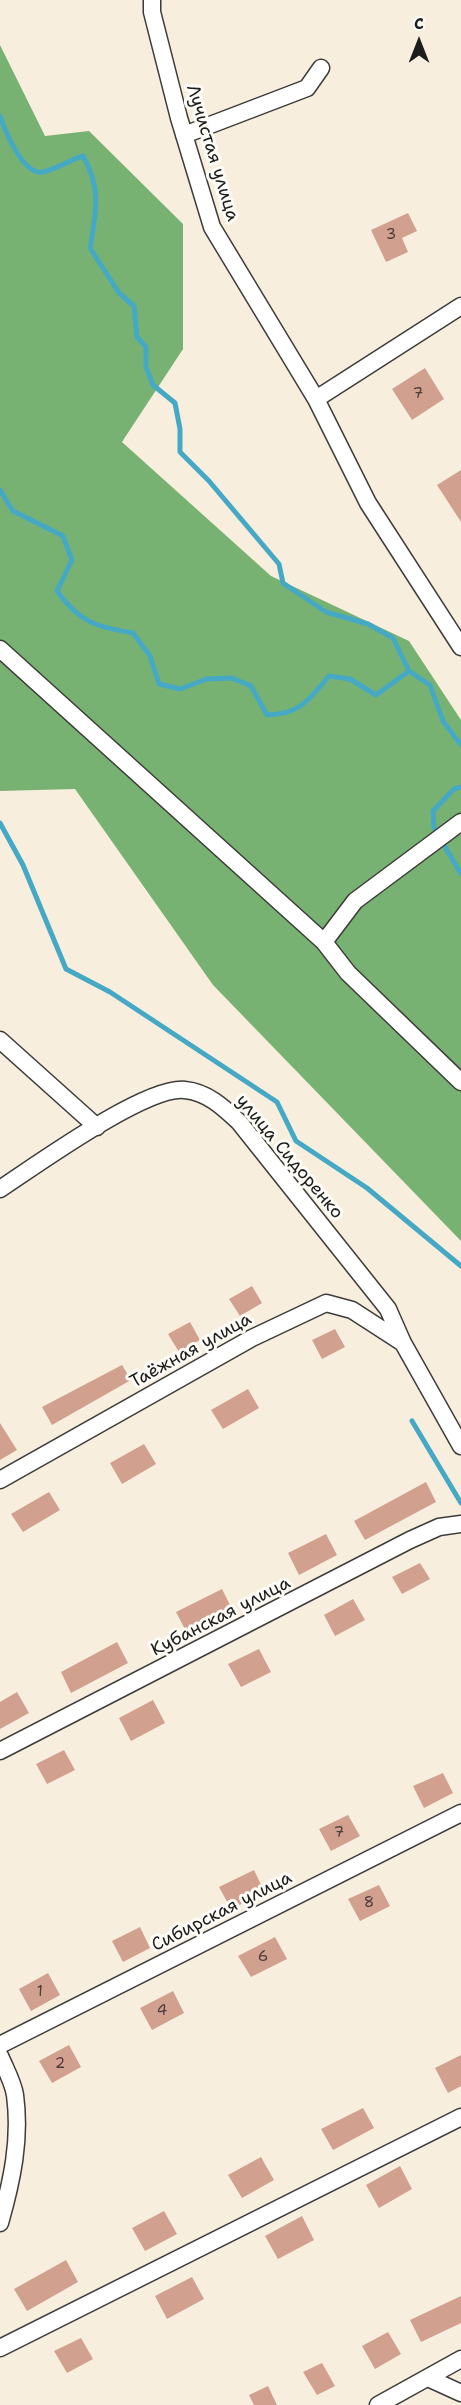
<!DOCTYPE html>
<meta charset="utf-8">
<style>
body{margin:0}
#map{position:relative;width:461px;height:2405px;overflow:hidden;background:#f8eede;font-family:"Shantell Sans",sans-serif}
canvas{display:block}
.north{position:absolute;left:389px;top:12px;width:60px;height:60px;-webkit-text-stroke:4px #fdfcf7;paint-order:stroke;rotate:0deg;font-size:16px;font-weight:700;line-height:24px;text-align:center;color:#1c1c1c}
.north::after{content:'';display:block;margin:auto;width:21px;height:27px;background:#1c1c1c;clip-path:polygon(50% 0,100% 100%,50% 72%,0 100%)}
</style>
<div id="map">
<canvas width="461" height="2405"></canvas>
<div class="north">С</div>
</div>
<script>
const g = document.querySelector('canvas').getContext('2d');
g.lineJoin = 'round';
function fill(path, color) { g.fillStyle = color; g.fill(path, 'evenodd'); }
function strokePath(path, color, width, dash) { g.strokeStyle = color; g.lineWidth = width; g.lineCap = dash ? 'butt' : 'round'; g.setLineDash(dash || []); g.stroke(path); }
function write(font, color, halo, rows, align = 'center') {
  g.font = font + ' "Shantell Sans",sans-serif'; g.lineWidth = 6; g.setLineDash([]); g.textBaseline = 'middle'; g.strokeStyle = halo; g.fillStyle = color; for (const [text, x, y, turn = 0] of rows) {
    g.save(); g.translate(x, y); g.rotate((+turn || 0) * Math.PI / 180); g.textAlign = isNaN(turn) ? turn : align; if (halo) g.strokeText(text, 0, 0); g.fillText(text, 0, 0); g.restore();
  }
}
fill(new Path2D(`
 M 0,45 L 45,136 L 89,131 L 183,224 L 183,349 L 122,442 L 271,576 L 409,641 L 461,720 L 461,1241 L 213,985 L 75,789 L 0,791 Z`), '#78b272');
strokePath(new Path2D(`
 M 0,116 C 5,130 23,176 43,172 C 56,169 70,160 83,156 C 102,189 96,212 90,248 L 119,293 L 134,306 L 137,337 L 146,347 L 146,367 L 153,385 L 175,403 L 180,429 L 180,452 L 209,481 L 279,564 L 283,583 L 326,612 L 368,624 L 393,638 L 409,671 L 430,685 L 443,721 L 461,745
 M 0,490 L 13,511 L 63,536 L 72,560 L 57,591 C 79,622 96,627 133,633 L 150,656 L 159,684 L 180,689 L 207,679 L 232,678 L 251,686 L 267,715 C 300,714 308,701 329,676 L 350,679 L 376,695 L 409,671
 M 461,787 L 454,789 L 433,811 L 434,828 L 461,874
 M 0,823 L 23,865 L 66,969 L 110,992 L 277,1102 L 296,1141 L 367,1188 L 461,1266
 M 412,1421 L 461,1503`), '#45a9c5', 5);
fill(new Path2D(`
 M 408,213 L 417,231 L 402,238 L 408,252 L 386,262 L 371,230 Z
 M 425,368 L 444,399 L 412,420 L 392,389 Z
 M 461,470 L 461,522 L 437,485 Z
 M 252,1286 L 262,1303 L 240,1316 L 229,1299 Z
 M 190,1322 L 200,1340 L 179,1352 L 168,1334 Z
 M 335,1329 L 345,1347 L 322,1359 L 312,1340 Z
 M 122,1365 L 131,1380 L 52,1425 L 42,1407 Z
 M 248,1389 L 259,1408 L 223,1429 L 211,1410 Z
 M 0,1423 L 17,1450 L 0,1460 Z
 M 144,1444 L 156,1464 L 122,1484 L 110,1463 Z
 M 426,1482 L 436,1502 L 365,1540 L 354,1521 Z
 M 49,1492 L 60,1510 L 23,1532 L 11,1514 Z
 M 326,1534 L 337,1555 L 299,1575 L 288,1553 Z
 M 420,1563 L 430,1579 L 402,1594 L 392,1577 Z
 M 222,1589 L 232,1609 L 187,1633 L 176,1612 Z
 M 353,1599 L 365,1620 L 335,1636 L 324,1615 Z
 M 117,1642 L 128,1663 L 71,1693 L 61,1672 Z
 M 259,1649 L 271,1672 L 241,1687 L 228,1664 Z
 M 17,1692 L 29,1713 L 0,1729 L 0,1702 Z
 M 153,1700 L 165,1723 L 131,1741 L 119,1718 Z
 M 64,1750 L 75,1770 L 47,1784 L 36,1764 Z
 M 443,1773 L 453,1793 L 424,1808 L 413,1786 Z
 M 348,1815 L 360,1836 L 331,1851 L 319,1829 Z
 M 254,1870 L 265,1893 L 231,1909 L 219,1887 Z
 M 379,1885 L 390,1906 L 360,1921 L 348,1899 Z
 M 140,1927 L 150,1948 L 123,1962 L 112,1941 Z
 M 275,1937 L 287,1959 L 251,1977 L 238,1956 Z
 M 48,1973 L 60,1995 L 31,2011 L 19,1989 Z
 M 173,1991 L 184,2013 L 152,2030 L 140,2008 Z
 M 69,2045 L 81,2067 L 52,2083 L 39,2061 Z
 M 461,2055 L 461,2086 L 448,2093 L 435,2068 Z
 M 363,2108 L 374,2128 L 333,2150 L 321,2129 Z
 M 261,2157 L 274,2180 L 242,2198 L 228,2175 Z
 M 400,2166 L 412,2189 L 379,2208 L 366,2185 Z
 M 164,2211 L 177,2234 L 145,2251 L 132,2228 Z
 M 302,2216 L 314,2240 L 278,2259 L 265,2236 Z
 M 66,2260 L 78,2282 L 27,2311 L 14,2289 Z
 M 192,2277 L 204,2299 L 167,2319 L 155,2296 Z
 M 461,2296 L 461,2323 L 421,2342 L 410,2320 Z
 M 388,2332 L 401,2354 L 375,2369 L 362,2346 Z
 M 81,2338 L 93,2359 L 67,2373 L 54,2351 Z
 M 322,2363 L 335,2386 L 317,2395 L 303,2372 Z
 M 268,2386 L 277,2405 L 254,2405 L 249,2395 Z`), '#d2a08f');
const minor = new Path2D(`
 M 152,0 L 152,12 L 179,118 L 212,227 L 316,399 L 368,503 L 461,647
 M 184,135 L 307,88 L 321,68
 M 316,399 L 461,306
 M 0,649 L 324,942 L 348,973 L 461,1082
 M 324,942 L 355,901 L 461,822
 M 0,1040 L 97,1127
 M 0,1189 C 35,1166 147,1085 185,1090 C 207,1092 223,1107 239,1122 L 388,1309 L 403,1343 L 461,1446
 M 0,1480 L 252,1338 L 326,1303 L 352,1310 L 403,1343
 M 0,1751 L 410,1540 L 439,1527 L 461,1524
 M 0,2045 L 461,1813
 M 0,2056 C 5,2068 13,2082 15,2095 C 21,2139 12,2181 0,2223
 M 0,2348 L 461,2117
 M 428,2378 L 461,2393
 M 378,2405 L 461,2359`);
strokePath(minor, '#3d3c39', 19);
strokePath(minor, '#fff', 16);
write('15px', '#4a3d39', null, [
 ["3",391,235],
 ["7",418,394],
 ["7",339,1833],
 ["8",369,1903],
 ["6",263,1957],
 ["1",40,1992],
 ["4",162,2011],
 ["2",60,2064]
]);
write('18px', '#1c1c1c', '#fdfcf7', [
 ["Лучистая улица",212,153,73],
 ["улица Сидоренко",289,1157,50],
 ["Таёжная улица",191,1351,-29],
 ["Кубанская улица",221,1617,-27],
 ["Сибирская улица",222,1912,-27]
]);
</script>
